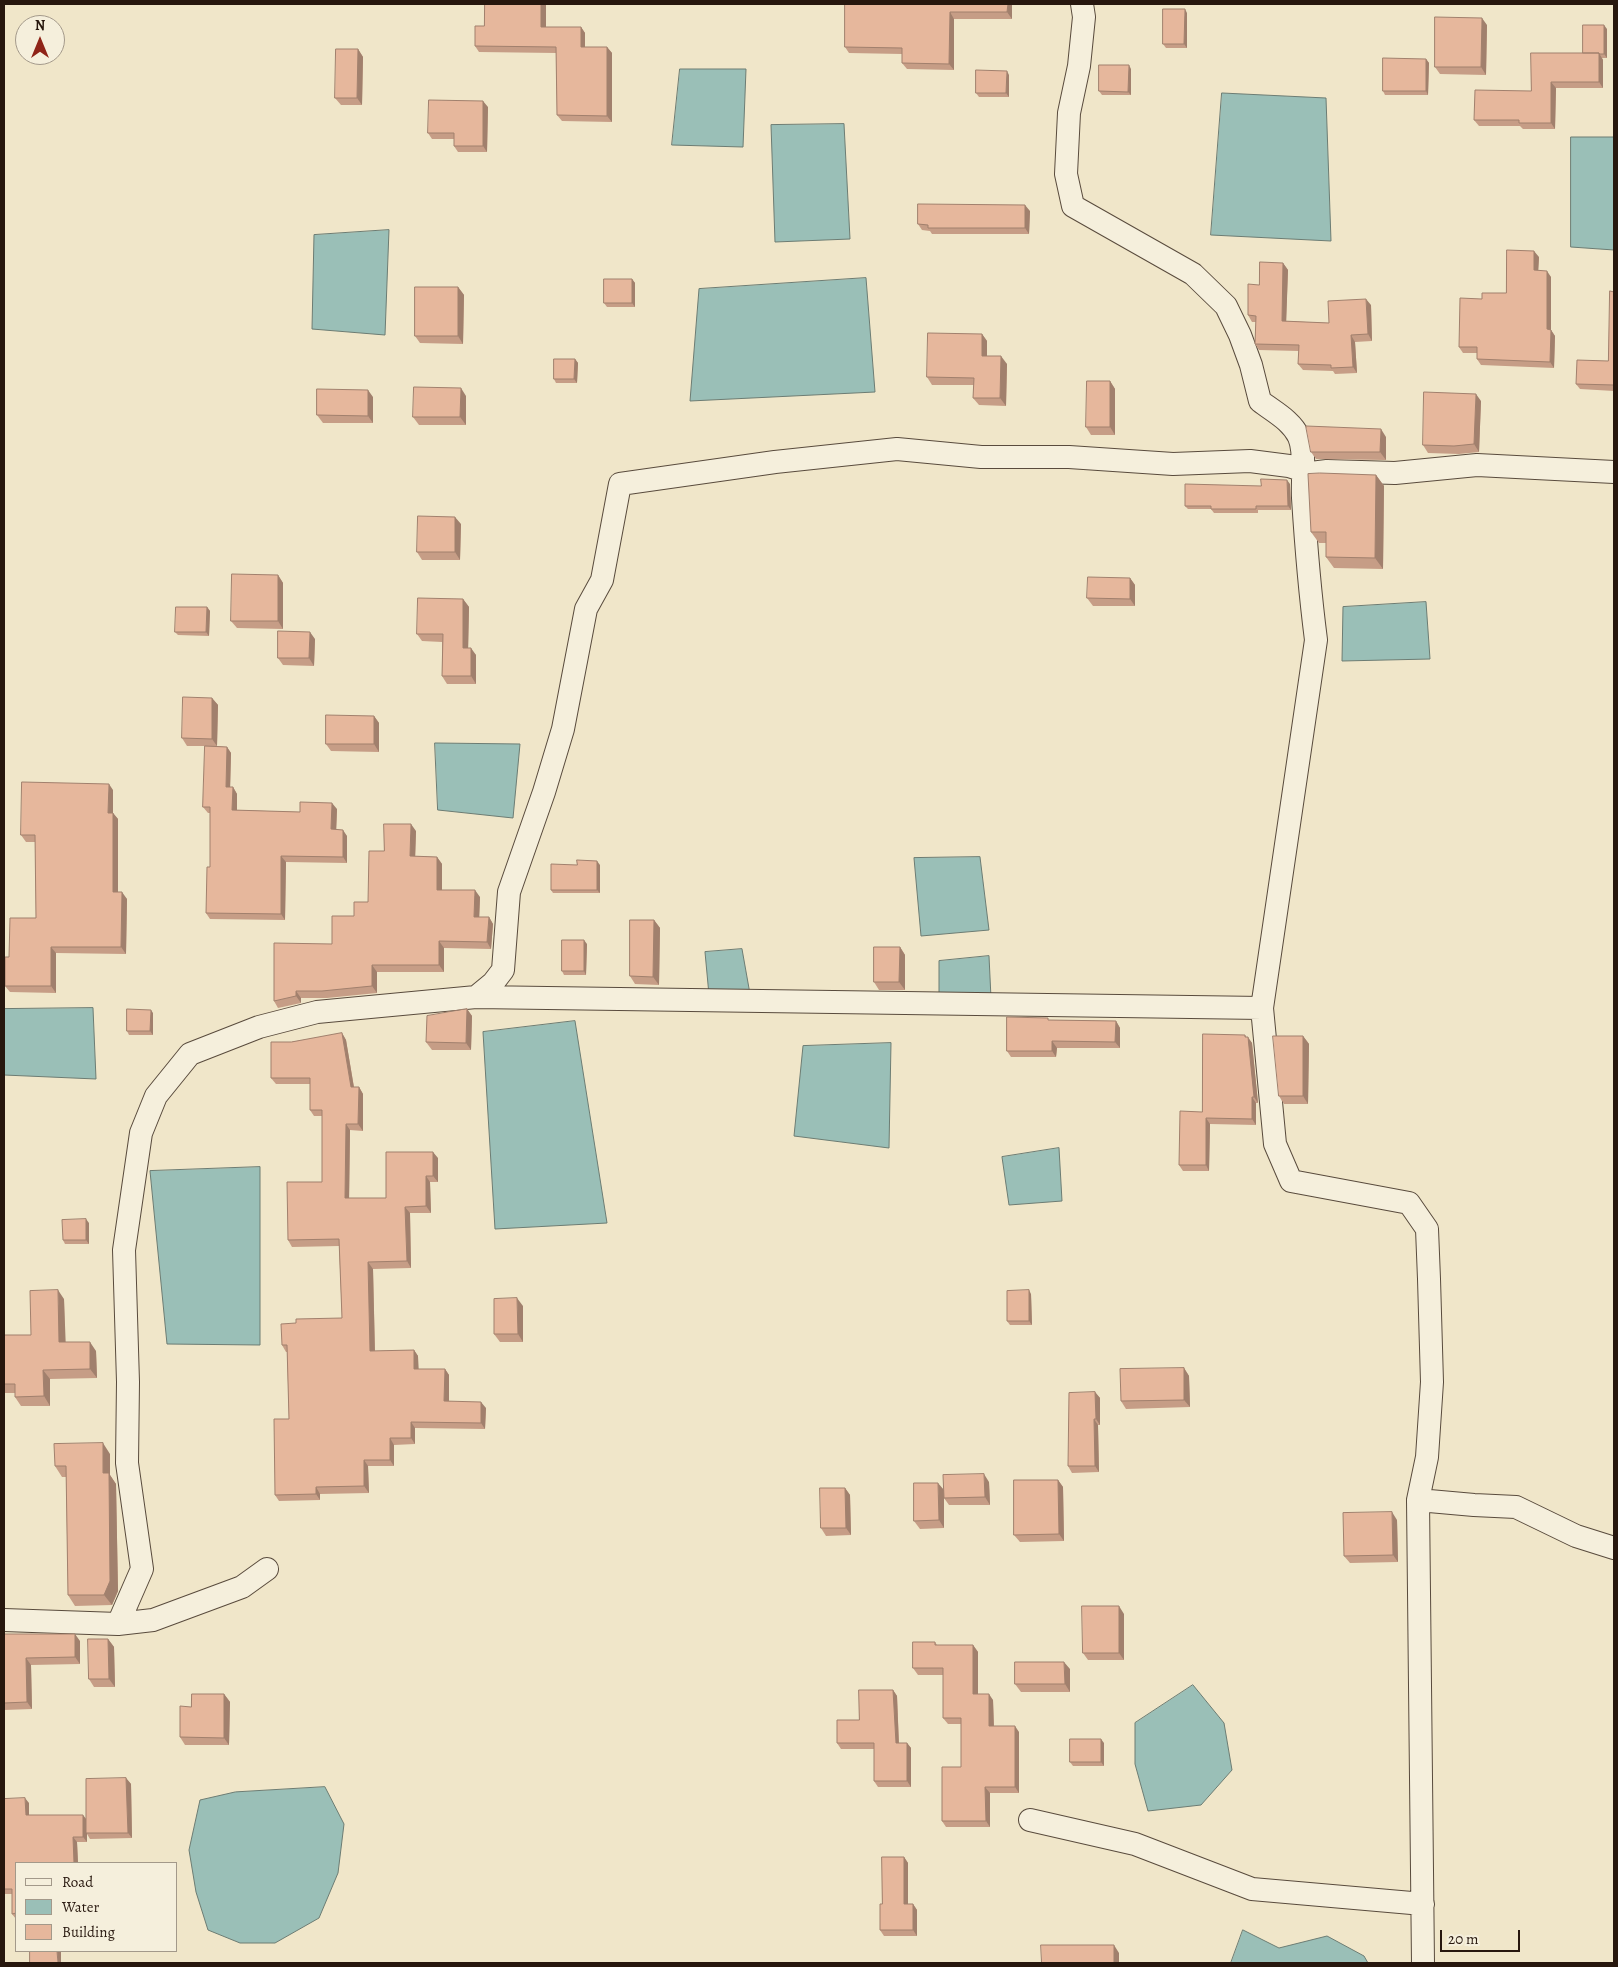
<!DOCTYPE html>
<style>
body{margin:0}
#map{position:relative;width:1618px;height:1967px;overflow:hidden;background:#f0e6c9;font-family:Alegreya,serif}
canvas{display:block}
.frame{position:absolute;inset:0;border:5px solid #27170e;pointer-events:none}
.legend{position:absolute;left:15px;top:1862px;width:162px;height:90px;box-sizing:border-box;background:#f5efdc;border:1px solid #a3998a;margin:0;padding:6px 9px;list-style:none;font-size:15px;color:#27170e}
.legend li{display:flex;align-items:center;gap:10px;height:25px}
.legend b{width:25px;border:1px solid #a3998a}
.north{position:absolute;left:15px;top:15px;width:50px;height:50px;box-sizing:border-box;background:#f5efdc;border:1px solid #a3998a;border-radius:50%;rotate:0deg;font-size:14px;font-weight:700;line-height:20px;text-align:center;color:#27170e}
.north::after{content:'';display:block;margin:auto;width:18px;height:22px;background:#8f2418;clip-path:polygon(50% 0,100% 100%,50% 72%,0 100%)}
.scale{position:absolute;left:1440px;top:1930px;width:80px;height:22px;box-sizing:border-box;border:2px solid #27170e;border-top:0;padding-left:6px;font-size:15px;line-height:18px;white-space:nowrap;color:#27170e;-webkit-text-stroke:4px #f5efdc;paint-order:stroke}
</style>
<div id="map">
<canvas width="1618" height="1967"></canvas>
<div class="frame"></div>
<ul class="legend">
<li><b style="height:6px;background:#f5efdc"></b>Road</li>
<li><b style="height:14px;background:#9abfb7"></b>Water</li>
<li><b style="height:14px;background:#e6b79c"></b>Building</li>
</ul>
<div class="north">N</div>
<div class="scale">20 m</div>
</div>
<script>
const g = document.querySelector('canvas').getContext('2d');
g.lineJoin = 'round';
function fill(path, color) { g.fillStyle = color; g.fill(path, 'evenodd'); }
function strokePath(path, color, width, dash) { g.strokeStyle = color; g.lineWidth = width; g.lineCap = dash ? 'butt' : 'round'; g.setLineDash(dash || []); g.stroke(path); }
const water = new Path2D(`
 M 680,69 L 746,69 L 743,147 L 672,145 Z
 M 1222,93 L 1326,98 L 1331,241 L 1211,235 Z
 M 844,124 L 850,239 L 775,242 L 771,125 Z
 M 1571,137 L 1614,137 L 1614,250 L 1571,247 Z
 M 389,230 L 385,335 L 312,329 L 314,235 Z
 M 866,278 L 875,392 L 690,401 L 699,289 Z
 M 1426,602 L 1430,659 L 1342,661 L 1343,607 Z
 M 435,743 L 520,744 L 513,818 L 438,810 Z
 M 980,857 L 989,930 L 921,936 L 914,858 Z
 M 742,949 L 750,994 L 709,995 L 705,952 Z
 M 989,956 L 991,998 L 939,1001 L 939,961 Z
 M 93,1008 L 96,1079 L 4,1075 L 4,1009 Z
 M 575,1021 L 607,1223 L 495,1229 L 483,1032 Z
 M 891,1043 L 889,1148 L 794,1136 L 803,1046 Z
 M 1059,1148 L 1062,1201 L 1009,1205 L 1002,1157 Z
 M 260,1167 L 260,1345 L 167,1344 L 150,1171 Z
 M 1193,1685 L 1224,1723 L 1232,1770 L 1201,1805 L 1148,1811 L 1135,1764 L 1135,1723 Z
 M 325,1787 L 344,1824 L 338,1873 L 319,1918 L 275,1943 L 240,1943 L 208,1930 L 196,1892 L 189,1850 L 200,1800 L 235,1792 Z
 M 1243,1930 L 1279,1948 L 1327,1936 L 1364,1956 L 1368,1963 L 1231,1963 Z`);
fill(water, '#9abfb7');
strokePath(water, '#6c7c73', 1);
const street = new Path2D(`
 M 1082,4 L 1084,17 L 1079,66 L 1069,113 L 1066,174 L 1073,206 L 1193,274 L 1226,306 L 1240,335 L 1251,365 L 1260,401 C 1274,412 1291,420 1299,437 C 1306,453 1302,480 1303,498 C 1306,546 1310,593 1316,640 L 1262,1008 L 1275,1144 L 1291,1181 L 1409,1203 L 1427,1229 L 1429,1279 L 1432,1382 L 1427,1457 L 1418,1500 L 1474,1505 L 1516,1507 L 1576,1536 L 1614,1548
 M 476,997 L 493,983 L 503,970 L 509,892 L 544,792 L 563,729 L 586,609 L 602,580 L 620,484 L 775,462 L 897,449 L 981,457 L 1069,457 L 1173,464 L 1250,461 L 1289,466 L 1311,473 L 1327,471 L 1395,473 L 1477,465 L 1614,472
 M 1418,1500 L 1423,1963
 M 4,1620 L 118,1624 L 153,1620 L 242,1587 L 267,1569
 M 118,1624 L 142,1569 L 127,1463 L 128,1382 L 124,1250 L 141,1133 L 156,1096 L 190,1054 L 259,1027 L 317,1012 L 476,997 L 1262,1008
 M 1030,1820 L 1135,1844 L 1252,1889 L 1423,1904`);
strokePath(street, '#594b3d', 24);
strokePath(street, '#f5efdc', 22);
fill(new Path2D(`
 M 546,4 L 546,27 L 581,27 L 585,33 L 585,47 L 607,47 L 612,53 L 612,122 L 562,121 L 557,115 L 556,53 L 479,52 L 475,46 L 484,26 Z
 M 845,4 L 1012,4 L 1012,19 L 954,19 L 954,70 L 907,69 L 902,63 L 902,54 L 849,53 L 845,47 Z
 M 1187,13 L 1187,48 L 1166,48 L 1163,44 Z
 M 1487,25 L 1486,75 L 1440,74 L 1435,67 Z
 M 1607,29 L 1607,58 L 1602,58 L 1603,60 L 1603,88 L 1556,88 L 1555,129 L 1523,129 L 1520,126 L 1479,126 L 1474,120 L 1531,91 L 1583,53 Z
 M 358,49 L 363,57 L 362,105 L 341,105 L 335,98 Z
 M 1426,59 L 1429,63 L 1428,95 L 1385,95 L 1383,91 Z
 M 1131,69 L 1131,95 L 1102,95 L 1099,91 Z
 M 1009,75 L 1009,97 L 979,97 L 976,93 Z
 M 488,107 L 487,152 L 458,152 L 454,146 L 454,139 L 432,139 L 428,133 Z
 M 1030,211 L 1029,234 L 932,234 L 930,231 L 922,230 L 918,224 Z
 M 1539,257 L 1538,270 L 1551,277 L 1551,330 L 1555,336 L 1554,368 L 1481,365 L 1477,359 L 1477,353 L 1463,353 L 1459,347 L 1482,299 L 1506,293 Z
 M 1283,263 L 1288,270 L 1286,321 L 1329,323 L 1371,305 L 1372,341 L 1355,342 L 1357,373 L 1335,374 L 1333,371 L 1303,370 L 1298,364 L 1299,351 L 1259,350 L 1255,344 L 1256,322 L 1252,322 L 1248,315 L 1259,285 Z
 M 632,279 L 635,283 L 635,307 L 607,307 L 604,303 Z
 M 458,287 L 464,295 L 463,344 L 420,343 L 415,336 Z
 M 1614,292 L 1614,391 L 1580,389 L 1576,384 L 1608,361 Z
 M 982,334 L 987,341 L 987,356 L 1007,364 L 1006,406 L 979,405 L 973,398 L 974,385 L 932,385 L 927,377 Z
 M 575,359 L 578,363 L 577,383 L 556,383 L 554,379 Z
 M 1110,381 L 1115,389 L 1115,435 L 1091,435 L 1086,427 Z
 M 466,396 L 466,425 L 419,425 L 413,417 Z
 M 373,397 L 373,423 L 323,423 L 317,415 Z
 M 1481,401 L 1479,452 L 1459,454 L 1428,453 L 1423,445 Z
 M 1386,437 L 1386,460 L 1316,459 L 1311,452 Z
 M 1376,475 L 1384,486 L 1383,569 L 1334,568 L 1326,557 L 1326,543 L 1319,543 L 1311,532 Z
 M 1290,484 L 1291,510 L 1258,510 L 1258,513 L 1214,513 L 1211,509 L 1188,509 L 1185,506 Z
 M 461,524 L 460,560 L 422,560 L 417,552 Z
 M 278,575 L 283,583 L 283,629 L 237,628 L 231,621 Z
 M 1130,578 L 1135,585 L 1135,606 L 1093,606 L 1087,598 Z
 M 463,599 L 469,607 L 468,648 L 476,655 L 476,684 L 447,684 L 442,676 L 442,642 L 422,641 L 417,634 Z
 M 207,607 L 210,611 L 209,636 L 178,635 L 175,632 Z
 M 315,639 L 314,666 L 283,665 L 278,658 Z
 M 212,698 L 218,705 L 217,746 L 227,747 L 231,753 L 230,787 L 233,787 L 237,794 L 237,810 L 300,812 L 337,809 L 336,830 L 347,836 L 347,863 L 286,862 L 285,920 L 210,919 L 206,913 L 210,867 L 210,813 L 208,813 L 203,807 L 205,746 L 187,746 L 182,738 Z
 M 374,716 L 379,723 L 379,752 L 331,751 L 326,744 Z
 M 113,790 L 113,813 L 118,819 L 118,892 L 127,899 L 126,954 L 56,953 L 56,993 L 10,992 L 5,986 L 9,957 L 36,918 L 35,842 L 26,842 L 21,835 Z
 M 416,831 L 415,856 L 437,857 L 442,864 L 442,890 L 480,897 L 479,917 L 489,917 L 493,924 L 491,949 L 444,948 L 444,972 L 377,972 L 377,993 L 327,998 L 301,998 L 301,1003 L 278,1008 L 274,1001 L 332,944 L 354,916 L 368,902 L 384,851 Z
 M 600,865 L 600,893 L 553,893 L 551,890 Z
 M 654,920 L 660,928 L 659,985 L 635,984 L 630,976 Z
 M 587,944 L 586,975 L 564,975 L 562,971 Z
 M 900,947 L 905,955 L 905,990 L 879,990 L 874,982 Z
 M 467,1009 L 472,1016 L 471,1050 L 432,1050 L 426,1042 Z
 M 153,1013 L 153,1035 L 129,1035 L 127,1031 Z
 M 1050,1020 L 1116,1021 L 1120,1028 L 1120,1048 L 1057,1048 L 1056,1057 L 1011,1057 L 1007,1051 Z
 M 342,1033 L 346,1040 L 354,1087 L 359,1087 L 363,1094 L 363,1131 L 350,1130 L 349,1198 L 386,1198 L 438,1158 L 438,1182 L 430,1182 L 431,1213 L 410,1213 L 411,1268 L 373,1269 L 375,1351 L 414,1350 L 418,1356 L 418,1369 L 445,1369 L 449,1375 L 449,1401 L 486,1408 L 485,1429 L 415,1428 L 415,1444 L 394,1445 L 394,1466 L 368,1466 L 369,1493 L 320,1494 L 320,1500 L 279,1501 L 275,1495 L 289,1419 L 287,1352 L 286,1352 L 282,1345 L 296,1323 L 342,1318 L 339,1246 L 292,1247 L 288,1240 L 322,1182 L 322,1116 L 314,1116 L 310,1110 L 310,1084 L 276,1084 L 271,1078 L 291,1042 Z
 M 1303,1036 L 1309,1044 L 1308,1104 L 1284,1104 L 1279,1096 Z
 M 1247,1037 L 1252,1043 L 1258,1103 L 1256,1103 L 1256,1125 L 1210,1124 L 1209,1171 L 1183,1171 L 1179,1165 L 1202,1112 Z
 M 89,1223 L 89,1244 L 65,1244 L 63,1240 Z
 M 1031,1294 L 1032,1325 L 1010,1325 L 1007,1321 Z
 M 64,1299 L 65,1342 L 96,1351 L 97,1378 L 50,1379 L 50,1406 L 21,1406 L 15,1397 L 15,1393 L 4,1393 L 4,1335 L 31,1335 Z
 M 523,1306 L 523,1342 L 500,1342 L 494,1334 Z
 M 1184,1368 L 1189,1376 L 1190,1407 L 1126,1409 L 1121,1401 Z
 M 1095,1392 L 1100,1398 L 1100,1425 L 1098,1425 L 1099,1472 L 1072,1473 L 1068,1466 Z
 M 110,1454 L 110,1475 L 116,1484 L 118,1591 L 112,1605 L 75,1606 L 68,1595 L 66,1477 L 62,1477 L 55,1466 Z
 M 1058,1480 L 1063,1487 L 1064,1541 L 1020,1542 L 1014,1535 Z
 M 989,1482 L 990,1505 L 949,1505 L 944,1498 L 944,1528 L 920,1529 L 914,1521 L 943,1490 Z
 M 845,1488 L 850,1495 L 851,1535 L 826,1536 L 821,1528 Z
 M 1397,1520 L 1398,1562 L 1350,1563 L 1344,1556 Z
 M 1124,1614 L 1124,1660 L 1088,1660 L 1083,1653 Z
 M 4,1634 L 80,1641 L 80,1664 L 31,1665 L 32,1709 L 4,1710 Z
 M 108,1639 L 114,1647 L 115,1687 L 94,1687 L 89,1679 Z
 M 935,1642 L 937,1645 L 973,1645 L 978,1652 L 978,1694 L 993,1700 L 994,1726 L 1019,1732 L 1019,1793 L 990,1793 L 990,1827 L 946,1827 L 942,1821 L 961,1767 L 961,1724 L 948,1724 L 943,1718 L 943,1675 L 918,1675 L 913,1668 Z
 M 1070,1669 L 1070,1692 L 1021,1692 L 1015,1684 Z
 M 893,1690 L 897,1696 L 899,1743 L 907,1743 L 911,1748 L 911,1787 L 878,1787 L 874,1781 L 874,1749 L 841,1749 L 837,1743 L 859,1720 Z
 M 224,1694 L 230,1702 L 229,1745 L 185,1745 L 180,1737 L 191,1707 Z
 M 1104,1743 L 1104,1766 L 1073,1766 L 1070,1762 Z
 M 4,1765 L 5,1799 L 29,1803 L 29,1815 L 86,1819 L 126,1778 L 131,1784 L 132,1838 L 90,1839 L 87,1834 L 87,1842 L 77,1842 L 78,1863 L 16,1863 L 16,1919 L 12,1914 L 12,1894 L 5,1894 L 4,1893 Z
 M 904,1857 L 908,1863 L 908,1904 L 913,1904 L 917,1910 L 917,1936 L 884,1936 L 880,1930 L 882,1904 Z`), '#c69d86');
fill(new Path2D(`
 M 541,4 L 546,4 L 546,33 L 541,27 Z
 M 1008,4 L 1012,4 L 1012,19 L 1007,12 Z
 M 1185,9 L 1187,13 L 1187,48 L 1184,44 Z
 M 950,12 L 954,19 L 954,70 L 949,64 Z
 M 1482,18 L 1487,25 L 1486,75 L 1481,67 Z
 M 1604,25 L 1607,29 L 1607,58 L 1604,54 Z
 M 581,27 L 585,33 L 585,53 L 581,47 Z
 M 607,47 L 612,53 L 612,122 L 607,116 Z
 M 358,49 L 363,57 L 362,105 L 357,98 Z
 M 1599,53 L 1603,60 L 1603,88 L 1599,82 Z
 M 1426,59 L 1429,63 L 1428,95 L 1426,91 Z
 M 1129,65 L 1131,69 L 1131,95 L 1128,92 Z
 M 1007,71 L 1009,75 L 1009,97 L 1006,93 Z
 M 1551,82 L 1556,88 L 1555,129 L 1551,123 Z
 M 483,101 L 488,107 L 487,152 L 483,146 Z
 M 1025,205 L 1030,211 L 1029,234 L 1025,228 Z
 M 1534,251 L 1539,257 L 1538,276 L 1534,270 Z
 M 1283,263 L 1288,270 L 1286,327 L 1282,321 Z
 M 1547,271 L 1551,277 L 1551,336 L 1547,329 Z
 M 632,279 L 635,283 L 635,307 L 632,303 Z
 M 458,287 L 464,295 L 463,344 L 458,336 Z
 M 1366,299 L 1371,305 L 1372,341 L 1368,334 Z
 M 1551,330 L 1555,336 L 1554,368 L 1550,362 Z
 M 982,334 L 987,341 L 987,363 L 982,356 Z
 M 1351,335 L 1355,342 L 1357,373 L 1353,367 Z
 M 1001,356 L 1007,364 L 1006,406 L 1000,398 Z
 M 575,359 L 578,363 L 577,383 L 574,379 Z
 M 1110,381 L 1115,389 L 1115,435 L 1110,427 Z
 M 461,388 L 466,396 L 466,425 L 460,417 Z
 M 368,390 L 373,397 L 373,423 L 368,416 Z
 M 1476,394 L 1481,401 L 1479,452 L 1474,444 Z
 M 1381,429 L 1386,437 L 1386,460 L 1380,452 Z
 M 1376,475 L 1384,486 L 1383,569 L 1375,558 Z
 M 1287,480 L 1290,484 L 1291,510 L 1288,506 Z
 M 455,517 L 461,524 L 460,560 L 455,552 Z
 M 278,575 L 283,583 L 283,629 L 278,621 Z
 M 1130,578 L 1135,585 L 1135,606 L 1130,599 Z
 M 463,599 L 469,607 L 468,655 L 463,648 Z
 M 207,607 L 210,611 L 209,636 L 206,632 Z
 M 310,632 L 315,639 L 314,666 L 309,658 Z
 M 471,648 L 476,655 L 476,684 L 471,676 Z
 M 212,698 L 218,705 L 217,746 L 212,739 Z
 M 374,716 L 379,723 L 379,752 L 374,744 Z
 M 227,747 L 231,753 L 230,794 L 226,787 Z
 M 109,784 L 113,790 L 113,819 L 108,813 Z
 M 233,787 L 237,794 L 237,816 L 232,810 Z
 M 332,803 L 337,809 L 336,836 L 331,829 Z
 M 113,813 L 118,819 L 118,899 L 113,892 Z
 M 411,824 L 416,831 L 415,863 L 410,856 Z
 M 343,830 L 347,836 L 347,863 L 343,857 Z
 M 281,856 L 286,862 L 285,920 L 281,914 Z
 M 437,857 L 442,864 L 442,897 L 437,890 Z
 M 597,861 L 600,865 L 600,893 L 597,890 Z
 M 475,890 L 480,897 L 479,924 L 474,917 Z
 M 122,892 L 127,899 L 126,954 L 121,947 Z
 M 489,917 L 493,924 L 491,949 L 487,942 Z
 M 654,920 L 660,928 L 659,985 L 653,977 Z
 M 584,940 L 587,944 L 586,975 L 584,971 Z
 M 439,941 L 444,948 L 444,972 L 439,965 Z
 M 51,947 L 56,953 L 56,993 L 51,986 Z
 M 900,947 L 905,955 L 905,990 L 899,982 Z
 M 372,965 L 377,972 L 377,993 L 372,986 Z
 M 296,991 L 301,998 L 301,1003 L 296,996 Z
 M 467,1009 L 472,1016 L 471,1050 L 466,1043 Z
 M 151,1010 L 153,1013 L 153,1035 L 150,1031 Z
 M 1116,1021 L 1120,1028 L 1120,1048 L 1115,1042 Z
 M 342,1033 L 346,1040 L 355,1094 L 351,1087 Z
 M 1245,1035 L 1248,1040 L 1248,1037 L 1252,1043 L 1258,1103 L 1254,1097 Z
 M 1303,1036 L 1309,1044 L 1308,1104 L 1303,1096 Z
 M 1052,1041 L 1057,1048 L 1056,1057 L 1052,1051 Z
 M 359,1087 L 363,1094 L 363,1131 L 358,1124 Z
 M 1252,1097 L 1256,1103 L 1256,1125 L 1252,1119 Z
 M 1206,1118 L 1210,1124 L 1209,1171 L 1206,1165 Z
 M 346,1124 L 350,1130 L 349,1204 L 345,1198 Z
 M 433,1152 L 438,1158 L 438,1182 L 433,1176 Z
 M 426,1176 L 430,1182 L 431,1213 L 426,1206 Z
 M 405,1207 L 410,1213 L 411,1268 L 407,1261 Z
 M 86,1219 L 89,1223 L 89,1244 L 86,1240 Z
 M 368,1262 L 373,1269 L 375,1357 L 370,1351 Z
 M 58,1290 L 64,1299 L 66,1351 L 59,1342 Z
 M 1029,1290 L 1031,1294 L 1032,1325 L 1029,1321 Z
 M 517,1298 L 523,1306 L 523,1342 L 518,1334 Z
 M 90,1342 L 96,1351 L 97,1378 L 90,1369 Z
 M 414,1350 L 418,1356 L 419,1375 L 414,1369 Z
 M 1184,1368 L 1189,1376 L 1190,1407 L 1184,1400 Z
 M 445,1369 L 449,1375 L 449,1407 L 444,1401 Z
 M 43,1370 L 50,1379 L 50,1406 L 44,1396 Z
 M 1095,1392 L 1100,1398 L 1100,1425 L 1096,1419 Z
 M 481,1402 L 486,1408 L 485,1429 L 481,1423 Z
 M 1094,1419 L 1098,1425 L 1099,1472 L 1095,1466 Z
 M 411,1422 L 415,1428 L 415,1444 L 411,1438 Z
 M 390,1438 L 394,1445 L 394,1466 L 390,1460 Z
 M 103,1443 L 110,1454 L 110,1475 L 116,1484 L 118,1591 L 112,1605 L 104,1595 Z
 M 364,1460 L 368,1466 L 369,1493 L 364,1486 Z
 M 984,1474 L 989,1482 L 990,1505 L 985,1497 Z
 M 1058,1480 L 1063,1487 L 1064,1541 L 1059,1534 Z
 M 938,1483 L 944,1490 L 944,1528 L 939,1520 Z
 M 316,1487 L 320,1494 L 320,1500 L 316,1494 Z
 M 845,1488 L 850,1495 L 851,1535 L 846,1528 Z
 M 1392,1512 L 1397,1520 L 1398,1562 L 1393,1555 Z
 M 1119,1606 L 1124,1614 L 1124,1660 L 1119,1653 Z
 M 75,1634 L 80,1641 L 80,1664 L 75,1657 Z
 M 108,1639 L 114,1647 L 115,1687 L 109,1679 Z
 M 973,1645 L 978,1652 L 978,1700 L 973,1694 Z
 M 26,1658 L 31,1665 L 32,1709 L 27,1702 Z
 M 1064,1662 L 1070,1669 L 1070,1692 L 1065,1684 Z
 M 893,1690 L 897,1696 L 899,1748 L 896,1743 Z
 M 224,1694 L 230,1702 L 229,1745 L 224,1738 Z
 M 989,1694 L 993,1700 L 994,1732 L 989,1726 Z
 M 1015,1726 L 1019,1732 L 1019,1793 L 1015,1787 Z
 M 1101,1739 L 1104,1743 L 1104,1766 L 1101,1762 Z
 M 907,1743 L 911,1748 L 911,1787 L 907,1781 Z
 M 4,1765 L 4,1766 L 5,1804 L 4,1802 Z
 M 126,1778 L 131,1784 L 132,1838 L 128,1833 Z
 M 985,1787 L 990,1793 L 990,1827 L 986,1821 Z
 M 25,1798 L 29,1803 L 29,1821 L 26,1815 Z
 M 83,1815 L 87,1820 L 87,1842 L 83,1837 Z
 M 73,1837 L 77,1842 L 78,1863 L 74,1863 Z
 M 904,1857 L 908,1863 L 908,1910 L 904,1904 Z
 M 913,1904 L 917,1910 L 917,1936 L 913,1930 Z
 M 1114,1945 L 1119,1953 L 1119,1963 L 1114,1963 Z
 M 57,1951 L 61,1951 L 61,1963 L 58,1963 Z`), '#a1806d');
const building = new Path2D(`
 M 485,4 L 541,4 L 541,27 L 581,27 L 581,47 L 607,47 L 607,116 L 557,115 L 556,47 L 475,46 L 475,26 L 484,26 Z
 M 845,4 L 1008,4 L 1007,12 L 950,12 L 949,64 L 902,63 L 902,48 L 845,47 Z
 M 1163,9 L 1185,9 L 1184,44 L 1163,44 Z
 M 1435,17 L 1482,18 L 1481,67 L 1435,67 Z
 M 1583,25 L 1604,25 L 1604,54 L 1599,54 L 1599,53 L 1583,53 Z
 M 336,49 L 358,49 L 357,98 L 335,98 Z
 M 1531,53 L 1599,53 L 1599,82 L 1551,82 L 1551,123 L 1519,123 L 1519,120 L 1474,120 L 1475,90 L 1531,91 Z
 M 1383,58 L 1426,59 L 1426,91 L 1383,91 Z
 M 1099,65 L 1129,65 L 1128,92 L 1099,91 Z
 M 976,70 L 1007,71 L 1006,93 L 976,93 Z
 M 429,100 L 483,101 L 483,146 L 454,146 L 454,133 L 428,133 Z
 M 918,204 L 1025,205 L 1025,228 L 928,228 L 928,225 L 918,224 Z
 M 1507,250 L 1534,251 L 1534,270 L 1547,271 L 1547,329 L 1551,330 L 1550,362 L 1477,359 L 1477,347 L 1459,347 L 1460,298 L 1482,299 L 1482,293 L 1506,293 Z
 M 1260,262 L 1283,263 L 1282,321 L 1329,323 L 1328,301 L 1366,299 L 1368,334 L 1351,335 L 1353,367 L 1331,368 L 1331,365 L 1298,364 L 1299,345 L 1255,344 L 1256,316 L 1248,315 L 1248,284 L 1259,285 Z
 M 604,279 L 632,279 L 632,303 L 604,303 Z
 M 415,287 L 458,287 L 458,336 L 415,336 Z
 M 1610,291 L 1614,292 L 1614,385 L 1576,384 L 1577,360 L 1608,361 Z
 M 928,333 L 982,334 L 982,356 L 1001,356 L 1000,398 L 973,398 L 974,378 L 927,377 Z
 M 554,359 L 575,359 L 574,379 L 554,379 Z
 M 1087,381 L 1110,381 L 1110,427 L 1086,427 Z
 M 414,387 L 461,388 L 460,417 L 413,417 Z
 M 317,389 L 368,390 L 368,416 L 317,415 Z
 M 1424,392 L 1476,394 L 1474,444 L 1454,446 L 1423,445 Z
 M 1306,426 L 1381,429 L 1380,452 L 1311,452 Z
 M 1320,473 L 1376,475 L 1375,558 L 1326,557 L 1326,532 L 1311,532 L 1308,474 Z
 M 1261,479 L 1287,480 L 1288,506 L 1256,506 L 1256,509 L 1211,509 L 1211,506 L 1185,506 L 1185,484 L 1261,486 Z
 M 418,516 L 455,517 L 455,552 L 417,552 Z
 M 232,574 L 278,575 L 278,621 L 231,621 Z
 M 1088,577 L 1130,578 L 1130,599 L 1087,598 Z
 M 418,598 L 463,599 L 463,648 L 471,648 L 471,676 L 442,676 L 443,634 L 417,634 Z
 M 176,607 L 207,607 L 206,632 L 175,632 Z
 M 278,631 L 310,632 L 309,658 L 278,658 Z
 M 183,697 L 212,698 L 212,739 L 182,738 Z
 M 326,715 L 374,716 L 374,744 L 326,744 Z
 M 205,746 L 227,747 L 226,787 L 233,787 L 232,810 L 300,812 L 300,802 L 332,803 L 331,829 L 343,830 L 343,857 L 281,856 L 281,914 L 206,913 L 207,867 L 210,867 L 210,807 L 203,807 Z
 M 22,782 L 109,784 L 108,813 L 113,813 L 113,892 L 122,892 L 121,947 L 51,947 L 51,986 L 5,986 L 5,957 L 9,957 L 10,918 L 36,918 L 35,835 L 21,835 Z
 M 384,824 L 411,824 L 410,856 L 437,857 L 437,890 L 475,890 L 474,917 L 489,917 L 487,942 L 439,941 L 439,965 L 372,965 L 372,986 L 322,991 L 296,991 L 296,996 L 274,1001 L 274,943 L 332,944 L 332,916 L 354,916 L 354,902 L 368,902 L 369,851 L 384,851 Z
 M 577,860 L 597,861 L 597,890 L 551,890 L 551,864 L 577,865 Z
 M 630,920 L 654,920 L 653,977 L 630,976 Z
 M 562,940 L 584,940 L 584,971 L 562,971 Z
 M 874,947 L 900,947 L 899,982 L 874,982 Z
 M 127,1009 L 151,1010 L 150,1031 L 127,1031 Z
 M 467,1009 L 466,1043 L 426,1042 L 427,1016 Z
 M 1007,1017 L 1048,1018 L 1048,1020 L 1116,1021 L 1115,1042 L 1052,1041 L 1052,1051 L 1007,1051 Z
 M 342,1033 L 351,1087 L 359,1087 L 358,1124 L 346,1124 L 345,1198 L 386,1198 L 386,1152 L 433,1152 L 433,1176 L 426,1176 L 426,1206 L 405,1207 L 407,1261 L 368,1262 L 370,1351 L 414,1350 L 414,1369 L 445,1369 L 444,1401 L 481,1402 L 481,1423 L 411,1422 L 411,1438 L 390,1438 L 390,1460 L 364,1460 L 364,1486 L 316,1487 L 316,1494 L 275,1495 L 274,1419 L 289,1419 L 287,1345 L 282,1345 L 281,1324 L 296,1323 L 296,1319 L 342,1318 L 339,1239 L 288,1240 L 287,1182 L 322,1182 L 322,1110 L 310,1110 L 310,1078 L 271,1078 L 271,1042 L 291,1042 Z
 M 1203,1034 L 1245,1035 L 1245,1037 L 1248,1037 L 1254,1097 L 1252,1097 L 1252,1119 L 1206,1118 L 1206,1165 L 1179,1165 L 1180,1111 L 1202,1112 Z
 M 1273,1036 L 1303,1036 L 1303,1096 L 1279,1096 Z
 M 86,1219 L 86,1240 L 63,1240 L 62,1220 Z
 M 58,1290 L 59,1342 L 90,1342 L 90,1369 L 43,1370 L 44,1396 L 15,1397 L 15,1384 L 4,1384 L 4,1335 L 31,1335 L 30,1291 Z
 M 1029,1290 L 1029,1321 L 1007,1321 L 1007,1291 Z
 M 517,1298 L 518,1334 L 494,1334 L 494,1299 Z
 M 1184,1368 L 1184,1400 L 1121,1401 L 1120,1369 Z
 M 1095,1392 L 1096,1419 L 1094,1419 L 1095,1466 L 1068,1466 L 1069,1393 Z
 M 103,1443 L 103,1473 L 109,1473 L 110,1581 L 104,1595 L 68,1595 L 66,1466 L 55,1466 L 54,1444 Z
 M 984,1474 L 985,1497 L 944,1498 L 943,1475 Z
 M 1014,1480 L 1058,1480 L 1059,1534 L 1014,1535 Z
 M 914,1483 L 938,1483 L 939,1520 L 914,1521 Z
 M 820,1488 L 845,1488 L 846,1528 L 821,1528 Z
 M 1392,1512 L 1393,1555 L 1344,1556 L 1343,1513 Z
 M 1082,1606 L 1119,1606 L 1119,1653 L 1083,1653 Z
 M 4,1634 L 75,1634 L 75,1657 L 26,1658 L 27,1702 L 4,1703 Z
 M 88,1639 L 108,1639 L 109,1679 L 89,1679 Z
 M 913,1642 L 935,1642 L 935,1645 L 973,1645 L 973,1694 L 989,1694 L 989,1726 L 1015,1726 L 1015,1787 L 985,1787 L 986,1821 L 942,1821 L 942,1767 L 961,1767 L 961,1718 L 943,1718 L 943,1668 L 913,1668 Z
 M 1015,1662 L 1064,1662 L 1065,1684 L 1015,1684 Z
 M 859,1690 L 893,1690 L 896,1743 L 907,1743 L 907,1781 L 874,1781 L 874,1743 L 837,1743 L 837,1720 L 859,1720 Z
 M 192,1694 L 224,1694 L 224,1738 L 180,1737 L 180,1706 L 191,1707 Z
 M 1070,1739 L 1101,1739 L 1101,1762 L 1070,1762 Z
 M 126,1778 L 128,1833 L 86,1833 L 86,1779 Z
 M 25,1798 L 26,1815 L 83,1815 L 83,1837 L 73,1837 L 74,1863 L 16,1863 L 16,1913 L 12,1914 L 12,1889 L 4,1889 L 4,1799 Z
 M 882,1857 L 904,1857 L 904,1904 L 913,1904 L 913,1930 L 880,1930 L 880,1904 L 882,1904 Z
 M 1041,1945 L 1114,1945 L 1114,1963 L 1042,1963 Z
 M 30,1951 L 57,1951 L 58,1963 L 30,1963 Z`);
fill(building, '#e6b79c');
strokePath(building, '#a1806d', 1);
</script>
